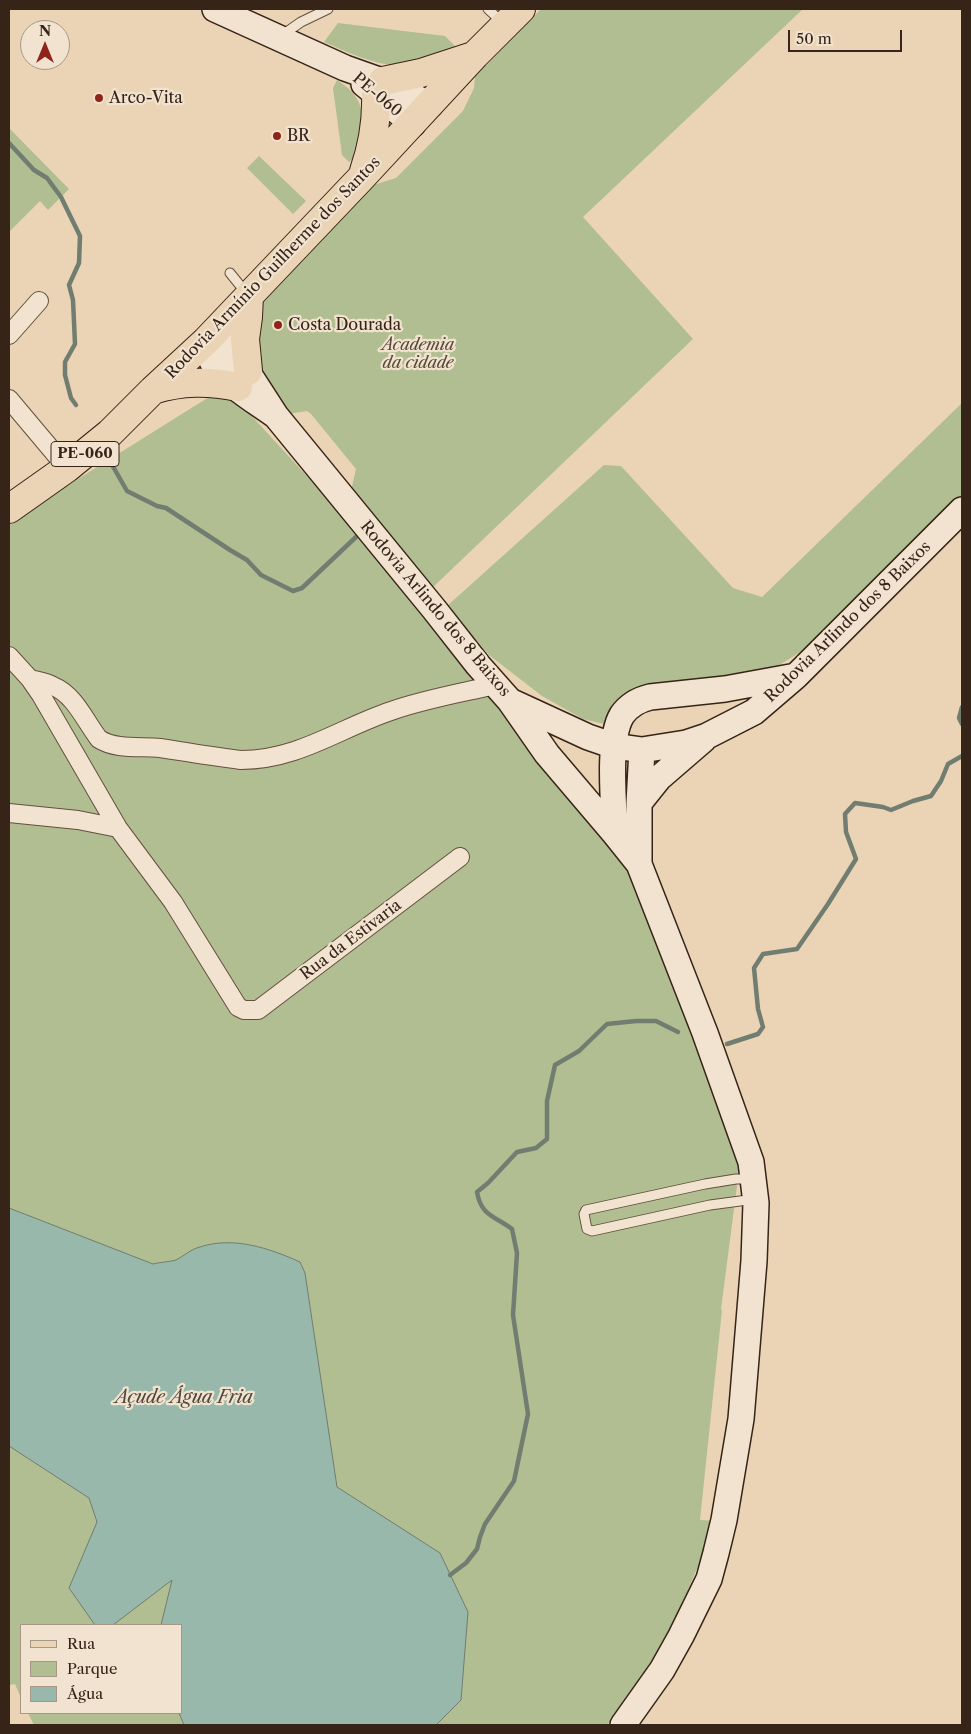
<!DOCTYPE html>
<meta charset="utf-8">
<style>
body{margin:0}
#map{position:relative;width:971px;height:1734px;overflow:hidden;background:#ead4b5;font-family:"Libre Caslon Text",serif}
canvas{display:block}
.frame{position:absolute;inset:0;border:10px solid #372418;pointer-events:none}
.legend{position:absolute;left:20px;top:1624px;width:162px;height:90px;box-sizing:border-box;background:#f1e3cf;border:1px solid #a79786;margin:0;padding:6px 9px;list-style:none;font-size:15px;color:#372418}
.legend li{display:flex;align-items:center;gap:10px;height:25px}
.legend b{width:25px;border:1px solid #a79786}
.north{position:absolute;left:20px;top:20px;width:50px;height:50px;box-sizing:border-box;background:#f1e3cf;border:1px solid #a79786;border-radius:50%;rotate:0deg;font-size:14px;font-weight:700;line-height:20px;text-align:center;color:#372418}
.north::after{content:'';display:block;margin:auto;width:18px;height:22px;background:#8f2418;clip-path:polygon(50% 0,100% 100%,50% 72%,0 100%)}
.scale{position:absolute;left:788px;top:30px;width:114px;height:22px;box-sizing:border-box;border:2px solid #372418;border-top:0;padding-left:6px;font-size:15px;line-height:18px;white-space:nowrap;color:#372418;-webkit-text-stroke:4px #f1e3cf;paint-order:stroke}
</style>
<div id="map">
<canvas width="971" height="1734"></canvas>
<div class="frame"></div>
<ul class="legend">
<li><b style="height:6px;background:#ead4b5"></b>Rua</li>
<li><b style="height:14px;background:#b1be92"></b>Parque</li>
<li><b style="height:14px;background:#98b8ab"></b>Água</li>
</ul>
<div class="north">N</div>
<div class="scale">50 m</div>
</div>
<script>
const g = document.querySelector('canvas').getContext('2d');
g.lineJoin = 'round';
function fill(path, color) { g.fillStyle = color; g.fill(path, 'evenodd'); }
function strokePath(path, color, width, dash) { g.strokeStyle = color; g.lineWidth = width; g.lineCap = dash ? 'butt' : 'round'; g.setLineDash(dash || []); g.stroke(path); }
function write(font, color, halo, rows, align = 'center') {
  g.font = font + ' "Libre Caslon Text",serif'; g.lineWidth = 4.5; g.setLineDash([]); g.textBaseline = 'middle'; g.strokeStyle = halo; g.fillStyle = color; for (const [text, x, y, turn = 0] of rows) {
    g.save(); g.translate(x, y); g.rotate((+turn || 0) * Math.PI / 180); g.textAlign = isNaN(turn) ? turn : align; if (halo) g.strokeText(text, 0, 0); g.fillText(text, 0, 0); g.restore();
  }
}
fill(new Path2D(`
 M 541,9 L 803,9 L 583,217 L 693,339 L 430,590 L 350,495 L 356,469 L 311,414 L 307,411 L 282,415 L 268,393 L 248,339 L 264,294 L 354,191 L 396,178 L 463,111 L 474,88 L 475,77 Z
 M 338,23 L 445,36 L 455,46 C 439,55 417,65 397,65 C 374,65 345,51 324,42 Z
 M 337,80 C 370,101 362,119 359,153 L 349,162 L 342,155 L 333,88 Z
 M 9,128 L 69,189 L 48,210 L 40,201 L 9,232 Z
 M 259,156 L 306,201 L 293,214 L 247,168 Z
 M 225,387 L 432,612 L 638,885 L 740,1163 L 721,1309 L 722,1310 L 700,1520 L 717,1521 L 663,1649 L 607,1725 L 34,1725 L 28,1713 L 181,1713 L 181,1625 L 21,1625 L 21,1698 L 15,1684 L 9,1685 L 9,518 L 38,504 Z
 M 962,403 L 962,499 L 813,644 L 773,669 L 616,705 L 604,724 L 583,719 L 542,696 L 489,655 L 447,606 L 604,465 L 621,466 L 733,588 L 762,597 Z`), '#b1be92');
const water = new Path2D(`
 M 9,1208 L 153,1264 C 160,1262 169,1262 176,1260 C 184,1256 191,1249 200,1247 C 233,1236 269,1248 300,1262 L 305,1273 L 337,1487 L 440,1553 L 468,1612 L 461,1700 L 436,1725 L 184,1725 L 179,1713 L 181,1713 L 181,1625 L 161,1625 L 172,1580 L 113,1625 L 95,1625 L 69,1588 L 97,1522 L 89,1498 L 9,1446 Z`);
fill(water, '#98b8ab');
strokePath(water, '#717d70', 1);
strokePath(new Path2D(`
 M 9,143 L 34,170 L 47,178 L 61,197 L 80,236 L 79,263 L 69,285 L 73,300 L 75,344 L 65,362 L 65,375 L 71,398 L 76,405
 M 107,456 L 127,491 L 157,506 L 166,508 L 230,550 L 247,560 L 261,575 L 293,591 L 302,588 L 356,537
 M 962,707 L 959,718 L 962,724
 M 727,1044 L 758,1034 L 763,1027 L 758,1009 L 754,968 L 763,954 L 797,949 L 828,904 L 856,859 L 846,832 L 845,814 L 855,803 L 883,807 L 891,810 L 913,801 L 931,796 L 941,781 L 948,764 L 962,756
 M 450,1575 L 466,1563 L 477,1549 L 480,1537 L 485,1524 L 514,1481 L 528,1414 L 513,1315 L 517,1253 L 512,1229 C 495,1216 481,1216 477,1192 L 488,1183 L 517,1152 L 536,1148 L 547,1139 L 547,1101 L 555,1065 L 579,1051 L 607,1024 L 636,1021 L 656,1021 L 678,1032`), '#717d70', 4.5);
const lane = new Path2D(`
 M 488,9 L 503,23
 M 281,36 L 301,22 L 328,9
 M 230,273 L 247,294
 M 751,1179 L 736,1179 L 705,1184 L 586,1210 L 584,1214 L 587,1229 L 592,1231 L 710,1205 L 755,1199`);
const street = new Path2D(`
 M 9,335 L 39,301
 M 9,399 L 67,468
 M 9,656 L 30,679 L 41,695 L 118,828 L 173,902 L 238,1007 L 244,1010 L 258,1010 L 460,857
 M 30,679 C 37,681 46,682 53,686 C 75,695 85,721 99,739 C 116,750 141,746 160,748 C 187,752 214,757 241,760 C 298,760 340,728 391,711 C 425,699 461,693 495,685
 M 9,813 L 78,820 L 118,828`);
const secondary = new Path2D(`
 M 215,9 L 345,68 L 390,84 L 430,105
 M 364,84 L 413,124
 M 276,416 C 257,402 225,384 213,363 C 209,356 207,348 206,341 L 223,343 L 234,351 L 276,416 L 434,609 L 478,665 L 510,701 L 588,737 L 614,746 L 642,750 L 686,743 L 707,736 L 754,712 L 796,676 L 962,510
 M 510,701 L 547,754 L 615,834 L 639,864 L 705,1033 L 751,1162 L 756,1203 L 754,1261 L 741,1419 L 724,1520 L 716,1553 L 709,1579 L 681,1636 L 662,1670 L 623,1725
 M 639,803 L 659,778 L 703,740
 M 615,834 C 614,805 607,739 622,715 C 629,705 638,700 650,697 L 725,689 L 796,676
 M 639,864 L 639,803 L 642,750`);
const primary = new Path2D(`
 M 383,81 L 421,73 L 473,56
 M 364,171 C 373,145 377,122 376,94
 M 248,371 L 245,339 L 248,317 L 249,296
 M 153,390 C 182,381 208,381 238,387
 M 9,509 L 67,468 L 110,433 L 153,390 L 206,341 L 362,177 L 475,55 L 521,9`);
strokePath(lane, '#64503f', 11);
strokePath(street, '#64503f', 20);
strokePath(secondary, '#372418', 28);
strokePath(primary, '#372418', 30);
strokePath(lane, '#f1e3cf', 9);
strokePath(street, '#f1e3cf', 18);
strokePath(secondary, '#f1e3cf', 25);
strokePath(primary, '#ead4b5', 28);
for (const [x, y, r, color] of [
 [99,98,5,"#8f2418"],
 [277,136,5,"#8f2418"],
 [278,325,5,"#8f2418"]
]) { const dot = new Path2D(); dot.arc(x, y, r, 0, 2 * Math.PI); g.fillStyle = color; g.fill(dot); strokePath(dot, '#f1e3cf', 2); }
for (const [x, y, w] of [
 [85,454,68]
]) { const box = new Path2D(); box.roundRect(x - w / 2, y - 12.5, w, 25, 4); g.fillStyle = '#f1e3cf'; g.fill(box); strokePath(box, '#372418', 1); }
write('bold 15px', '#372418', null, [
 ["PE-060",85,454]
]);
write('16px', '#372418', '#f1e3cf', [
 ["PE-060",377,95,40],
 ["Rodovia Armínio Guilherme dos Santos",273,268,-46],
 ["Rodovia Arlindo dos 8 Baixos",435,609,50],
 ["Rodovia Arlindo dos 8 Baixos",848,622,-44],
 ["Rua da Estivaria",351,940,-37]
]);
write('16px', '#372418', '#f1e3cf', [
 ["Arco-Vita",109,98],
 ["BR",287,136],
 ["Costa Dourada",288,325]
], 'left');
write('italic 16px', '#564a36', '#f1e3cf', [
 ["Academia",418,345],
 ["da cidade",418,363]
]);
write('italic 18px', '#4f493d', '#f1e3cf', [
 ["Açude Água Fria",184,1398]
]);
</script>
